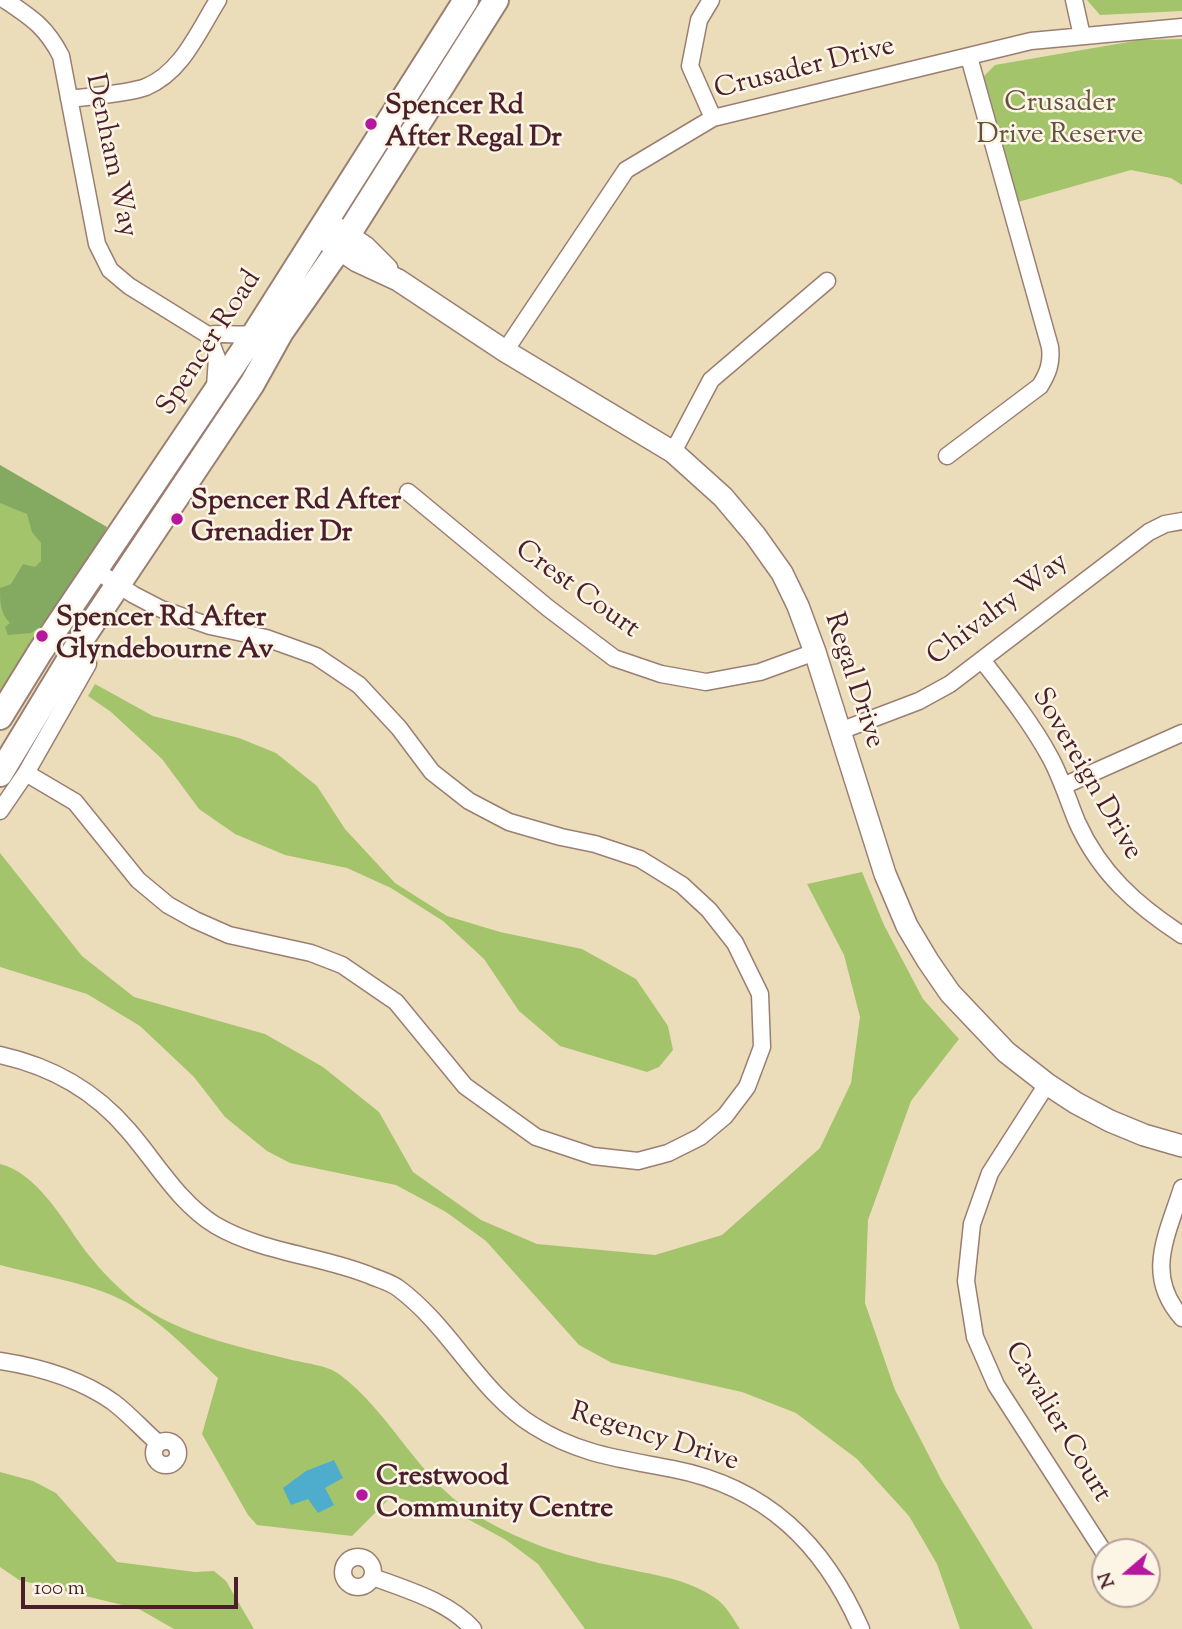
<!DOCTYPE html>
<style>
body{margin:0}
#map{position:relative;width:1182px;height:1629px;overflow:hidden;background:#ecddba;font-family:"Sorts Mill Goudy",serif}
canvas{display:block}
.north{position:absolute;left:1091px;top:1538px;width:70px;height:70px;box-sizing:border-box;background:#fcf5e5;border:2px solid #b59f9b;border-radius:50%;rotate:250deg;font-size:19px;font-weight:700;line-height:28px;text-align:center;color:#4a1f2b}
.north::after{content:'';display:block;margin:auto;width:24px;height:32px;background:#b5179e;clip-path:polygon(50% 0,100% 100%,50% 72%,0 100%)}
.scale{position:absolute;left:21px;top:1577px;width:217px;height:32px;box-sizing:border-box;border:4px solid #4a1f2b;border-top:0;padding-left:9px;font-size:21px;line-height:24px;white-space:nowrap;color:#4a1f2b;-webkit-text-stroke:5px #fcf5e5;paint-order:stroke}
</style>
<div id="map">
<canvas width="1182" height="1629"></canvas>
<div class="north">N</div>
<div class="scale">100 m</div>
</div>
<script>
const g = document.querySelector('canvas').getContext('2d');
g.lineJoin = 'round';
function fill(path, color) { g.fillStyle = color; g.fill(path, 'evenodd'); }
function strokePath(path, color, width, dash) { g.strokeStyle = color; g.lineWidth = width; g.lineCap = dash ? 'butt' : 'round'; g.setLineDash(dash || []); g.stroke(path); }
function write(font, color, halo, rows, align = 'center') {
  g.font = font + ' "Sorts Mill Goudy",serif'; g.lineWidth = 5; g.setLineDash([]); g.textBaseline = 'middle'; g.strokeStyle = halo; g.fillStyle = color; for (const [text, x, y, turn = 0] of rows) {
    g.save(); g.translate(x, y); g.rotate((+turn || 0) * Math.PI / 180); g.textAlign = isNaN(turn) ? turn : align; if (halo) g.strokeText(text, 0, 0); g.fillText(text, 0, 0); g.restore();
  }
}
fill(new Path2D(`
 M 1087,0 L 1182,0 L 1182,11 L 1100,15 Z
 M 1182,39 L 1182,185 L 1171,178 L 1131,170 L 1011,204 L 981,79 L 995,65 L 1140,40 Z
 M 0,465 L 103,532 L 0,696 Z
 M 95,684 L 153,716 L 239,738 L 276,753 L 317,786 L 345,829 L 395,883 L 447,916 L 500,932 L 582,949 L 636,979 L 668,1026 L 673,1050 L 659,1067 L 647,1072 L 560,1046 L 519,1011 L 484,959 L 443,921 L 391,888 L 347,868 L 285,855 L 235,834 L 199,809 L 162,759 L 111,712 L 88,696 Z
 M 0,853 L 82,956 L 134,997 L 265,1034 L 323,1067 L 379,1112 L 413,1172 L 481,1220 L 537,1244 L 655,1255 L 722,1235 L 820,1148 L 851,1083 L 860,1017 L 844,955 L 807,884 L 862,872 L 884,925 L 923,999 L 959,1039 L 911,1101 L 868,1220 L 865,1303 L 895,1390 L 942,1481 L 1033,1629 L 960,1629 L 937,1564 L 909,1516 L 857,1459 L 796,1413 L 742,1392 L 612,1363 L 579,1345 L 486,1241 L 446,1212 L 396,1185 L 290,1163 L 267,1151 L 225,1117 L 194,1077 L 140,1026 L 87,994 L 0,967 Z
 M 0,1164 C 37,1173 63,1220 84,1249 C 96,1265 112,1282 127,1295 C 168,1332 236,1346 288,1359 C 303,1363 327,1365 339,1374 C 390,1412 417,1476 470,1511 C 514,1540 567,1557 618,1567 C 653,1575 688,1578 718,1600 C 727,1607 734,1620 740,1629 L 585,1629 L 538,1564 L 506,1540 L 464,1517 L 392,1496 L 352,1536 L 257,1525 L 248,1515 L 202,1434 L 218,1378 C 189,1351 161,1321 126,1302 C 88,1282 41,1276 0,1265 Z
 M 0,1472 L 33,1481 L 56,1493 L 117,1562 L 195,1572 L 214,1571 L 226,1581 L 254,1629 L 174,1629 L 139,1609 L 19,1580 L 0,1567 Z`), '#a4c46c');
fill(new Path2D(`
 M 0,465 L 107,527 L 60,614 L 31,633 L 8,635 L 5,627 L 10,623 C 0,613 0,601 0,588 L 11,584 L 23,564 L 35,567 L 41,561 L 41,543 L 32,532 L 27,514 L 0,503 Z`), '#83aa60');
fill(new Path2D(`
 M 334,1460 L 343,1478 L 325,1488 L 334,1505 L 318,1513 L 308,1499 L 291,1505 L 283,1488 L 306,1471 Z`), '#4eaccd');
const street = new Path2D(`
 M 5,0 C 32,18 46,27 61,56 L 97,244 L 110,270 L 129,286 L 208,335 L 217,358 L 215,387
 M 711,0 L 699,20 L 690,66 L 713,118
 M 1074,0 L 1082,36
 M 69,99 C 91,96 127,94 146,87 C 182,72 198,32 218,0
 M 208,335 C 225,332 239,337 255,333
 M 505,351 L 626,170 L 713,118 L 1031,41 L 1182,27
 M 673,452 L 711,380 L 827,281
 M 947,456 L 1040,386 C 1048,373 1052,363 1050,347 L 969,57
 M 408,492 L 548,608 L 614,658 L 661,674 L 706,682 L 760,672 L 815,652
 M 982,660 C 1006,691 1031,722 1050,757 C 1061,777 1068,800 1077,822 C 1100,873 1136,905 1182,935
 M 840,731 L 919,701 L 950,684 L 1149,532 L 1165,524 L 1182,521
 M 26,773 L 75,802 L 138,880 L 168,905 L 195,920 L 229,935 L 311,953 L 342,965 L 396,1002 L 465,1086 L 536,1137 L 593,1156 L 638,1161 L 668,1153 L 700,1137 L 725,1116 L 747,1087 L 762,1047 L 760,994 L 735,943 L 709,910 L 682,885 L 640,859 L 595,844 L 561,837 L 509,822 L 469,801 L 432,772 L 399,728 L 359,685 L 316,656 L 266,638 L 210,626 L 161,609 L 134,595 L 95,570
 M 1063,786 L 1182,733
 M 0,811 L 26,773 L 88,664 L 83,637
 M 0,1055 C 50,1066 95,1091 128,1130 C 156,1162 178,1202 215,1225 C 263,1253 319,1255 369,1275 C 378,1279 390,1282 398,1288 C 451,1327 479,1392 534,1426 C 580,1455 622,1459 673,1469 C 766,1487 824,1544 861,1629
 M 1047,1084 L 990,1173 L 972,1224 L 966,1281 L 975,1337 L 996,1385 L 1105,1554
 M 1182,1188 C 1167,1236 1144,1275 1182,1318
 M 0,1361 C 39,1367 80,1379 113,1402 C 129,1414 143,1430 158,1443
 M154 1453a12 12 0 1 1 24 0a12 12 0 1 1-24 0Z
 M343 1572a15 15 0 1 1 30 0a15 15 0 1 1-30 0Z
 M 373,1577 C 407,1590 448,1601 473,1629`);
const secondary = new Path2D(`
 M 326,221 L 365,247 L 387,269
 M 318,235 L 357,261 L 398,280 L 505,351 L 673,452 L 723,497 L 755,535 L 782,573 L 798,606 L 815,652 L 885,874 L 907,926 L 928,961 L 950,993 L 1006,1052 L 1047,1084 L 1076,1103 L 1110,1121 L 1144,1135 L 1182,1146`);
const primary = new Path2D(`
 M 0,717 L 40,652 L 255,333 L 466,0
 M 0,774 L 83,637 L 252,384 L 281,332 L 339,249 L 496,0`);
strokePath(street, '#9b7e72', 19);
strokePath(secondary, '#9b7e72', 24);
strokePath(primary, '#9b7e72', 28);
strokePath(street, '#fff', 16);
strokePath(secondary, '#fff', 21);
strokePath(primary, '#fff', 24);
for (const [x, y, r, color] of [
 [371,124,7,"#b5179e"],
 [177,519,7,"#b5179e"],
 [42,636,7,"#b5179e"],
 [362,1495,7,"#b5179e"]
]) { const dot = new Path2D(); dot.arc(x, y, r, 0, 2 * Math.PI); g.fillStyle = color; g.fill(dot); strokePath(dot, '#fcf5e5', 2.5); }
write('28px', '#4a1f2b', '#fcf5e5', [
 ["Crusader Drive",805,70,-14],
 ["Denham Way",109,156,78],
 ["Spencer Road",211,344,-57],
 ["Crest Court",576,591,36],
 ["Chivalry Way",999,611,-37],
 ["Regal Drive",852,681,72],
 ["Sovereign Drive",1085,775,60],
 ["Cavalier Court",1056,1423,59],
 ["Regency Drive",654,1439,17]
]);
write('28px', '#65513e', '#fcf5e5', [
 ["Crusader",1060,105],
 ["Drive Reserve",1060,137]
]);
write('bold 28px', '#4a1f2b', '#fcf5e5', [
 ["Spencer Rd",385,108],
 ["After Regal Dr",385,140],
 ["Spencer Rd After",191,503],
 ["Grenadier Dr",191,535],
 ["Spencer Rd After",56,620],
 ["Glyndebourne Av",56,652],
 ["Crestwood",376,1479],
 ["Community Centre",376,1511]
], 'left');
</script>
